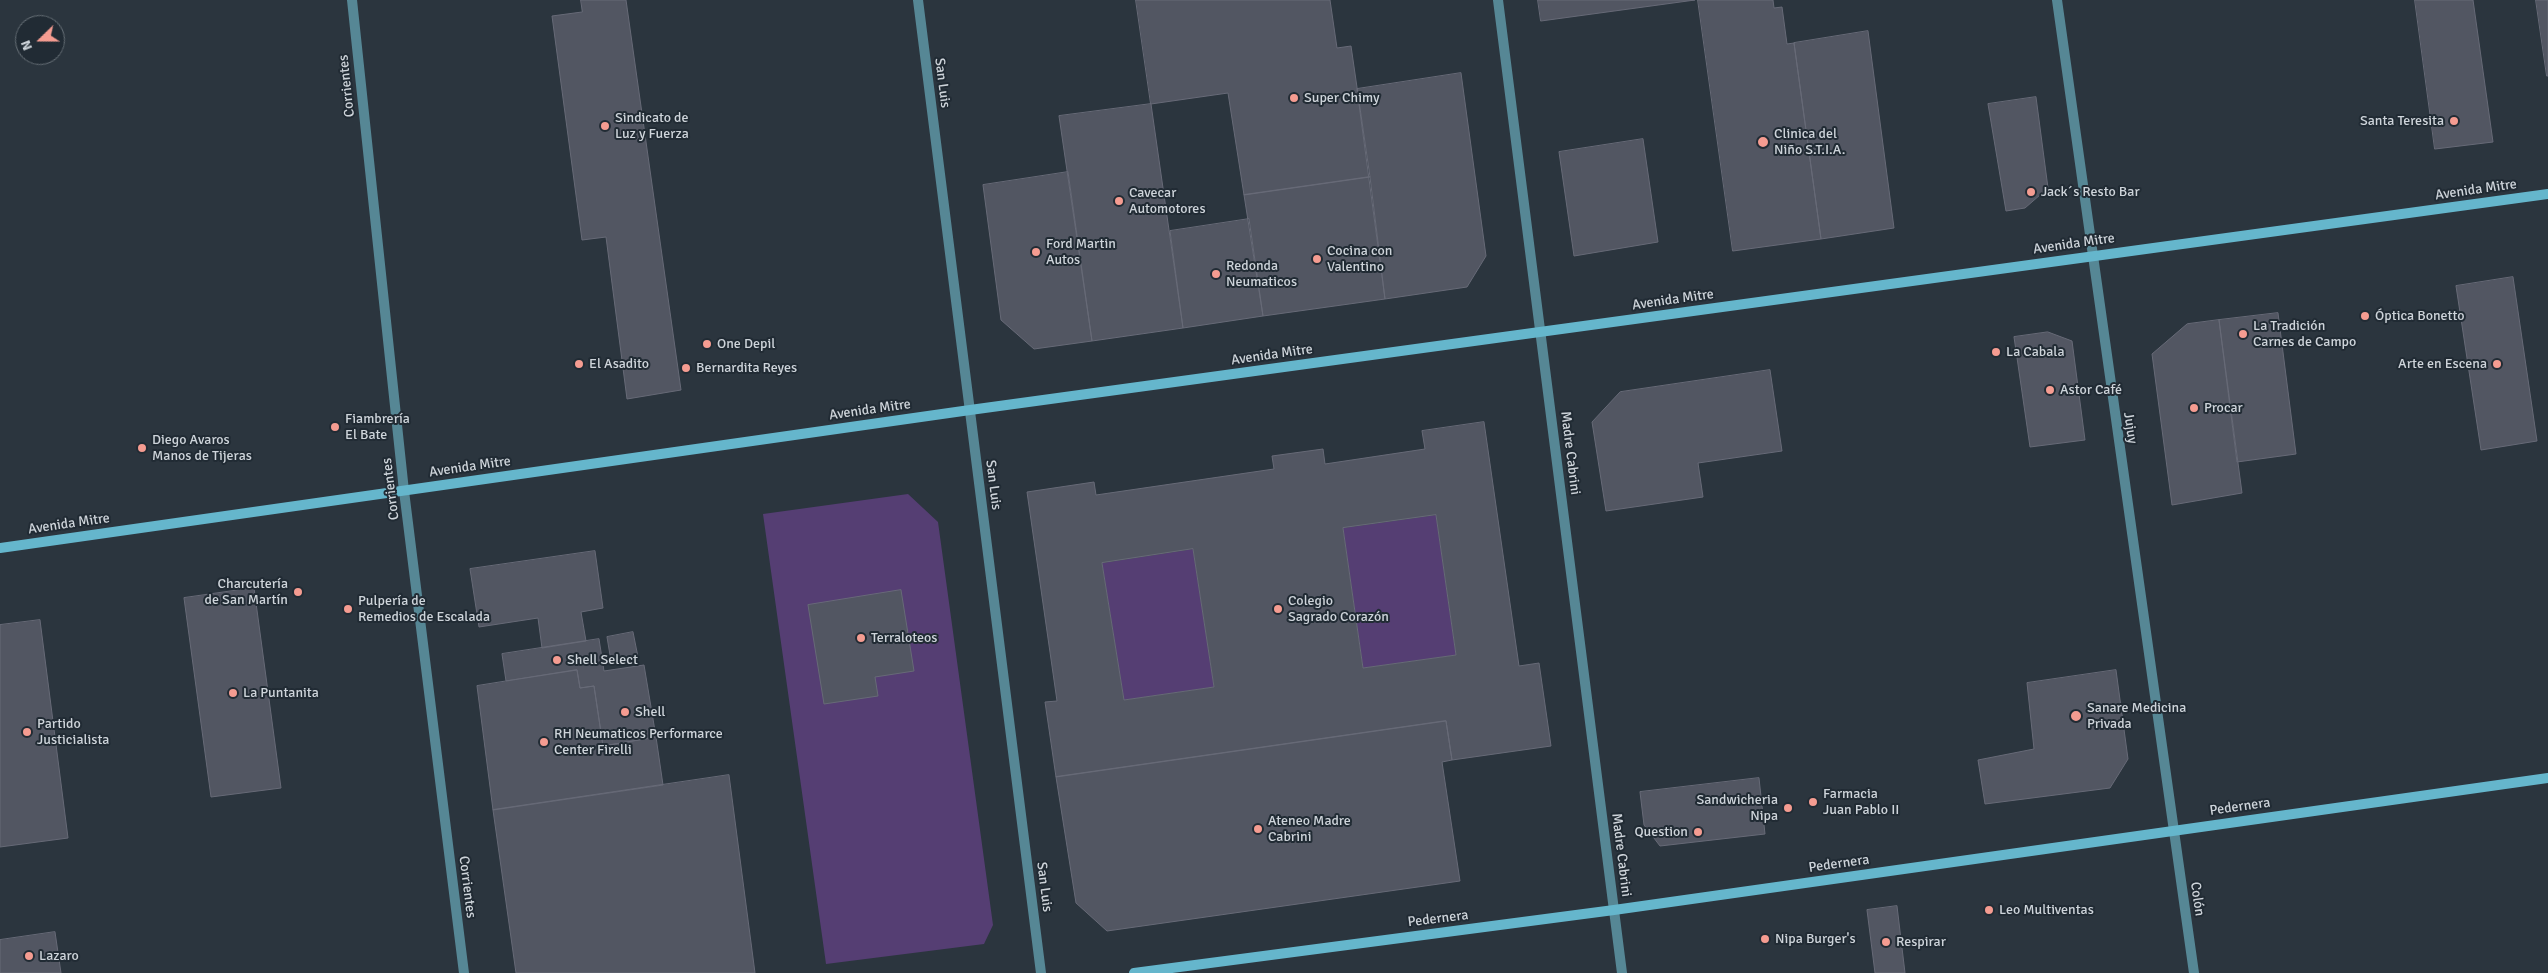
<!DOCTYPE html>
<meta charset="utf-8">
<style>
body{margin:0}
#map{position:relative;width:2548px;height:973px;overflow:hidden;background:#2b353e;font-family:Signika,sans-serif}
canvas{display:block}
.north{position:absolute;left:15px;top:15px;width:50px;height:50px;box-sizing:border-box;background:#212b34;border:1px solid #666f76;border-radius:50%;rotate:248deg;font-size:14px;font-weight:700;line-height:20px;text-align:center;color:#ced4da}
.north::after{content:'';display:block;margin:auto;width:18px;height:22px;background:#f59c91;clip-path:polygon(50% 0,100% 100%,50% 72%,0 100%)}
</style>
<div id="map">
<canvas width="2548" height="973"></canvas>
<div class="north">N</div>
</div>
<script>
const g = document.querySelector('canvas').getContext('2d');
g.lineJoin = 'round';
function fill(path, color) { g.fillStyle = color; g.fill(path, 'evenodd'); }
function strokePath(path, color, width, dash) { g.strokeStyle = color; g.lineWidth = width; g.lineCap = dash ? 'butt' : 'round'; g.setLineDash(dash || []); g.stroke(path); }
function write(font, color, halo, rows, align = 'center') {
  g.font = font + ' Signika,sans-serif'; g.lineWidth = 4; g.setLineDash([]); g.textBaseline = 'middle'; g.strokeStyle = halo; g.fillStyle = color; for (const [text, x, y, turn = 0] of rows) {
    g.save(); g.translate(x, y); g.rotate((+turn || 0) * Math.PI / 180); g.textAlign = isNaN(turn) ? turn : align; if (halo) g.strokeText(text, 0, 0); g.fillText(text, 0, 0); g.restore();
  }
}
fill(new Path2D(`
 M 908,494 L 938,522 L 993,925 L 984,944 L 826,964 L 763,514 Z
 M 1436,515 L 1456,655 L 1363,668 L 1343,528 Z
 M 1193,549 L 1214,687 L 1124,700 L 1102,563 Z`), '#553e73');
const building = new Path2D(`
 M 581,0 L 626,0 L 681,390 L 627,399 L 606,237 L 582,240 L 552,16 L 582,12 Z
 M 1136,0 L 1330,0 L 1337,48 L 1351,46 L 1370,177 L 1244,195 L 1228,93 L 1151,104 Z
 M 1538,0 L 1695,0 L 1541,21 Z
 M 1698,0 L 1773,0 L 1774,8 L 1782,7 L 1787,44 L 1794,43 L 1821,239 L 1733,251 Z
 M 2415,0 L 2473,0 L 2493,142 L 2435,149 Z
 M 2536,0 L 2548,0 L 2548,76 L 2547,76 Z
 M 1868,31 L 1894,228 L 1821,239 L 1794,43 Z
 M 1461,73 L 1486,256 L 1467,287 L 1385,299 L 1357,89 Z
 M 2036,97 L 2048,188 L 2025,208 L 2006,211 L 1988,104 Z
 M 1151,104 L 1183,328 L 1092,341 L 1059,116 Z
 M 1643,139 L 1658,242 L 1574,256 L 1559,152 Z
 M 1068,172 L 1092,341 L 1034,349 L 1001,320 L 983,185 Z
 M 1370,177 L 1385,299 L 1263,316 L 1244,195 Z
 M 1249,219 L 1263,316 L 1183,328 L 1170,231 Z
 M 2513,277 L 2537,441 L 2481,450 L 2456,286 Z
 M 2278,313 L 2296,454 L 2237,462 L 2219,320 Z
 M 2219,320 L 2242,493 L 2172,505 L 2152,354 L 2187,324 Z
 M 2048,332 L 2072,341 L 2085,440 L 2030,447 L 2014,337 Z
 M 1770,370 L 1782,451 L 1698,463 L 1703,497 L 1606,511 L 1592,422 L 1620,392 Z
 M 1484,422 L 1519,666 L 1539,663 L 1551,746 L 1452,760 L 1446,721 L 1056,777 L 1045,702 L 1057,701 L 1027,492 L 1094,482 L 1096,495 L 1274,469 L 1272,456 L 1323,449 L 1325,464 L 1425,449 L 1422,431 ZM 1436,515 L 1456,655 L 1363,668 L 1343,528 ZM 1193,549 L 1214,687 L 1124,700 L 1102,563 Z
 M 595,551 L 603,608 L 581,612 L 586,641 L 542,648 L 538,618 L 479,627 L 470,569 Z
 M 254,588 L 281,788 L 211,797 L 184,598 Z
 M 901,590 L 914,671 L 875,677 L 878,696 L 824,704 L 808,605 Z
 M 40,620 L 68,838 L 0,847 L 0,625 Z
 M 633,632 L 638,657 L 611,661 L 607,637 Z
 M 599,639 L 604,671 L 644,665 L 656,737 L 603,746 L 594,686 L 580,688 L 577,670 L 506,681 L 502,654 Z
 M 577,670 L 580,688 L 594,686 L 603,746 L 656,737 L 663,785 L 493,810 L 477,686 Z
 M 2116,670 L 2128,759 L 2110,788 L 1985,804 L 1978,760 L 2034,749 L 2027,683 Z
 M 1446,721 L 1452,760 L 1442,762 L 1460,881 L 1107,931 L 1076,903 L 1056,777 Z
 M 729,775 L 755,973 L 516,973 L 493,810 Z
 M 1759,778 L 1765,834 L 1660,846 L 1644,825 L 1640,792 Z
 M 1897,906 L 1905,973 L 1875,973 L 1867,910 Z
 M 55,932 L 61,973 L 0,973 L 0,940 Z`);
fill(building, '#525662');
strokePath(building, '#676a77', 1);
strokePath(new Path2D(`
 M 352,0 L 404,491 L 464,973
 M 918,0 L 1041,973
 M 1498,0 L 1622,973
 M 2057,0 L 2194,973`), '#568795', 10);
strokePath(new Path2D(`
 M 0,548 L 970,410 L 2548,194
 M 1134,973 L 1614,910 L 2548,778`), '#65b6cc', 10);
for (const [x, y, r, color] of [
 [1294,98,5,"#f59c91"],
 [2454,121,5,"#f59c91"],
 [605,126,5,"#f59c91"],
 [1763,142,6,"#f59c91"],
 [2031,192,5,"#f59c91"],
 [1119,201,5,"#f59c91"],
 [1036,252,5,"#f59c91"],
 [1317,259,5,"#f59c91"],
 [1216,274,5,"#f59c91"],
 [2365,316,5,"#f59c91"],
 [2243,334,5,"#f59c91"],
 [707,344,5,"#f59c91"],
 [1996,352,5,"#f59c91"],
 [579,364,5,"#f59c91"],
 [2497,364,5,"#f59c91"],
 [686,368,5,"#f59c91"],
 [2050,390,5,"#f59c91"],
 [2194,408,5,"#f59c91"],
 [335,427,5,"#f59c91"],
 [142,448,5,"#f59c91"],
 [298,592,5,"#f59c91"],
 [348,609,5,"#f59c91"],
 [1278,609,5,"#f59c91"],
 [861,638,5,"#f59c91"],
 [557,660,5,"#f59c91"],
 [233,693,5,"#f59c91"],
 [625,712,5,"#f59c91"],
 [2076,716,6,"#f59c91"],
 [27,732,5,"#f59c91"],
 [544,742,5,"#f59c91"],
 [1813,802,5,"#f59c91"],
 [1788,808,5,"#f59c91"],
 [1258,829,5,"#f59c91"],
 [1698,832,5,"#f59c91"],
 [1989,910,5,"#f59c91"],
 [1765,939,5,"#f59c91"],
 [1886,942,5,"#f59c91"],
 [29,956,5,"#f59c91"]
]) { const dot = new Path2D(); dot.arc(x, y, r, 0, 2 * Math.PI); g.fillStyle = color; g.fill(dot); strokePath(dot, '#212b34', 2); }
write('14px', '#ced4da', '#212b34', [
 ["San Luis",942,83,83],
 ["Corrientes",347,86,-96],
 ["Avenida Mitre",2476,190,-8],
 ["Avenida Mitre",2074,244,-8],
 ["Avenida Mitre",1673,300,-8],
 ["Avenida Mitre",1272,355,-8],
 ["Avenida Mitre",870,410,-8],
 ["Jujuy",2130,428,82],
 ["Madre Cabrini",1570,453,83],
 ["Avenida Mitre",470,467,-8],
 ["San Luis",993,485,83],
 ["Corrientes",391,489,-97],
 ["Avenida Mitre",69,524,-8],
 ["Pedernera",2240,807,-8],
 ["Madre Cabrini",1621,855,83],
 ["Pedernera",1839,864,-8],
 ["Corrientes",467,887,83],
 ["San Luis",1044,887,83],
 ["Colón",2197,899,82],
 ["Pedernera",1438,919,-7]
]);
write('14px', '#ced4da', '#212b34', [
 ["Super Chimy",1304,98],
 ["Sindicato de",615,118],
 ["Luz y Fuerza",615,134],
 ["Santa Teresita",2444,121,"right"],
 ["Clinica del",1774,134],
 ["Niño S.T.I.A.",1774,150],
 ["Jack´s Resto Bar",2041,192],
 ["Cavecar",1129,193],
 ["Automotores",1129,209],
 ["Ford Martin",1046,244],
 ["Autos",1046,260],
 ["Cocina con",1327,251],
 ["Valentino",1327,267],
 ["Redonda",1226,266],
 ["Neumaticos",1226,282],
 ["Óptica Bonetto",2375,316],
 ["La Tradición",2253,326],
 ["Carnes de Campo",2253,342],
 ["One Depil",717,344],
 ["La Cabala",2006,352],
 ["El Asadito",589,364],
 ["Arte en Escena",2487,364,"right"],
 ["Bernardita Reyes",696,368],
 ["Astor Café",2060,390],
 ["Procar",2204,408],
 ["Fiambrería",345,419],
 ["El Bate",345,435],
 ["Diego Avaros",152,440],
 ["Manos de Tijeras",152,456],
 ["Charcutería",288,584,"right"],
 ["de San Martín",288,600,"right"],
 ["Pulpería de",358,601],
 ["Remedios de Escalada",358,617],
 ["Colegio",1288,601],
 ["Sagrado Corazón",1288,617],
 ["Terraloteos",871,638],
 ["Shell Select",567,660],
 ["La Puntanita",243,693],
 ["Sanare Medicina",2087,708],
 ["Privada",2087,724],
 ["Shell",635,712],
 ["Partido",37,724],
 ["Justicialista",37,740],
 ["RH Neumaticos Performarce",554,734],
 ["Center Firelli",554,750],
 ["Farmacia",1823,794],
 ["Juan Pablo II",1823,810],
 ["Sandwicheria",1778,800,"right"],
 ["Nipa",1778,816,"right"],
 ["Ateneo Madre",1268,821],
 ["Cabrini",1268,837],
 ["Question",1688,832,"right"],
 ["Leo Multiventas",1999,910],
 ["Nipa Burger's",1775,939],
 ["Respirar",1896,942],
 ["Lazaro",39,956]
], 'left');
</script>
